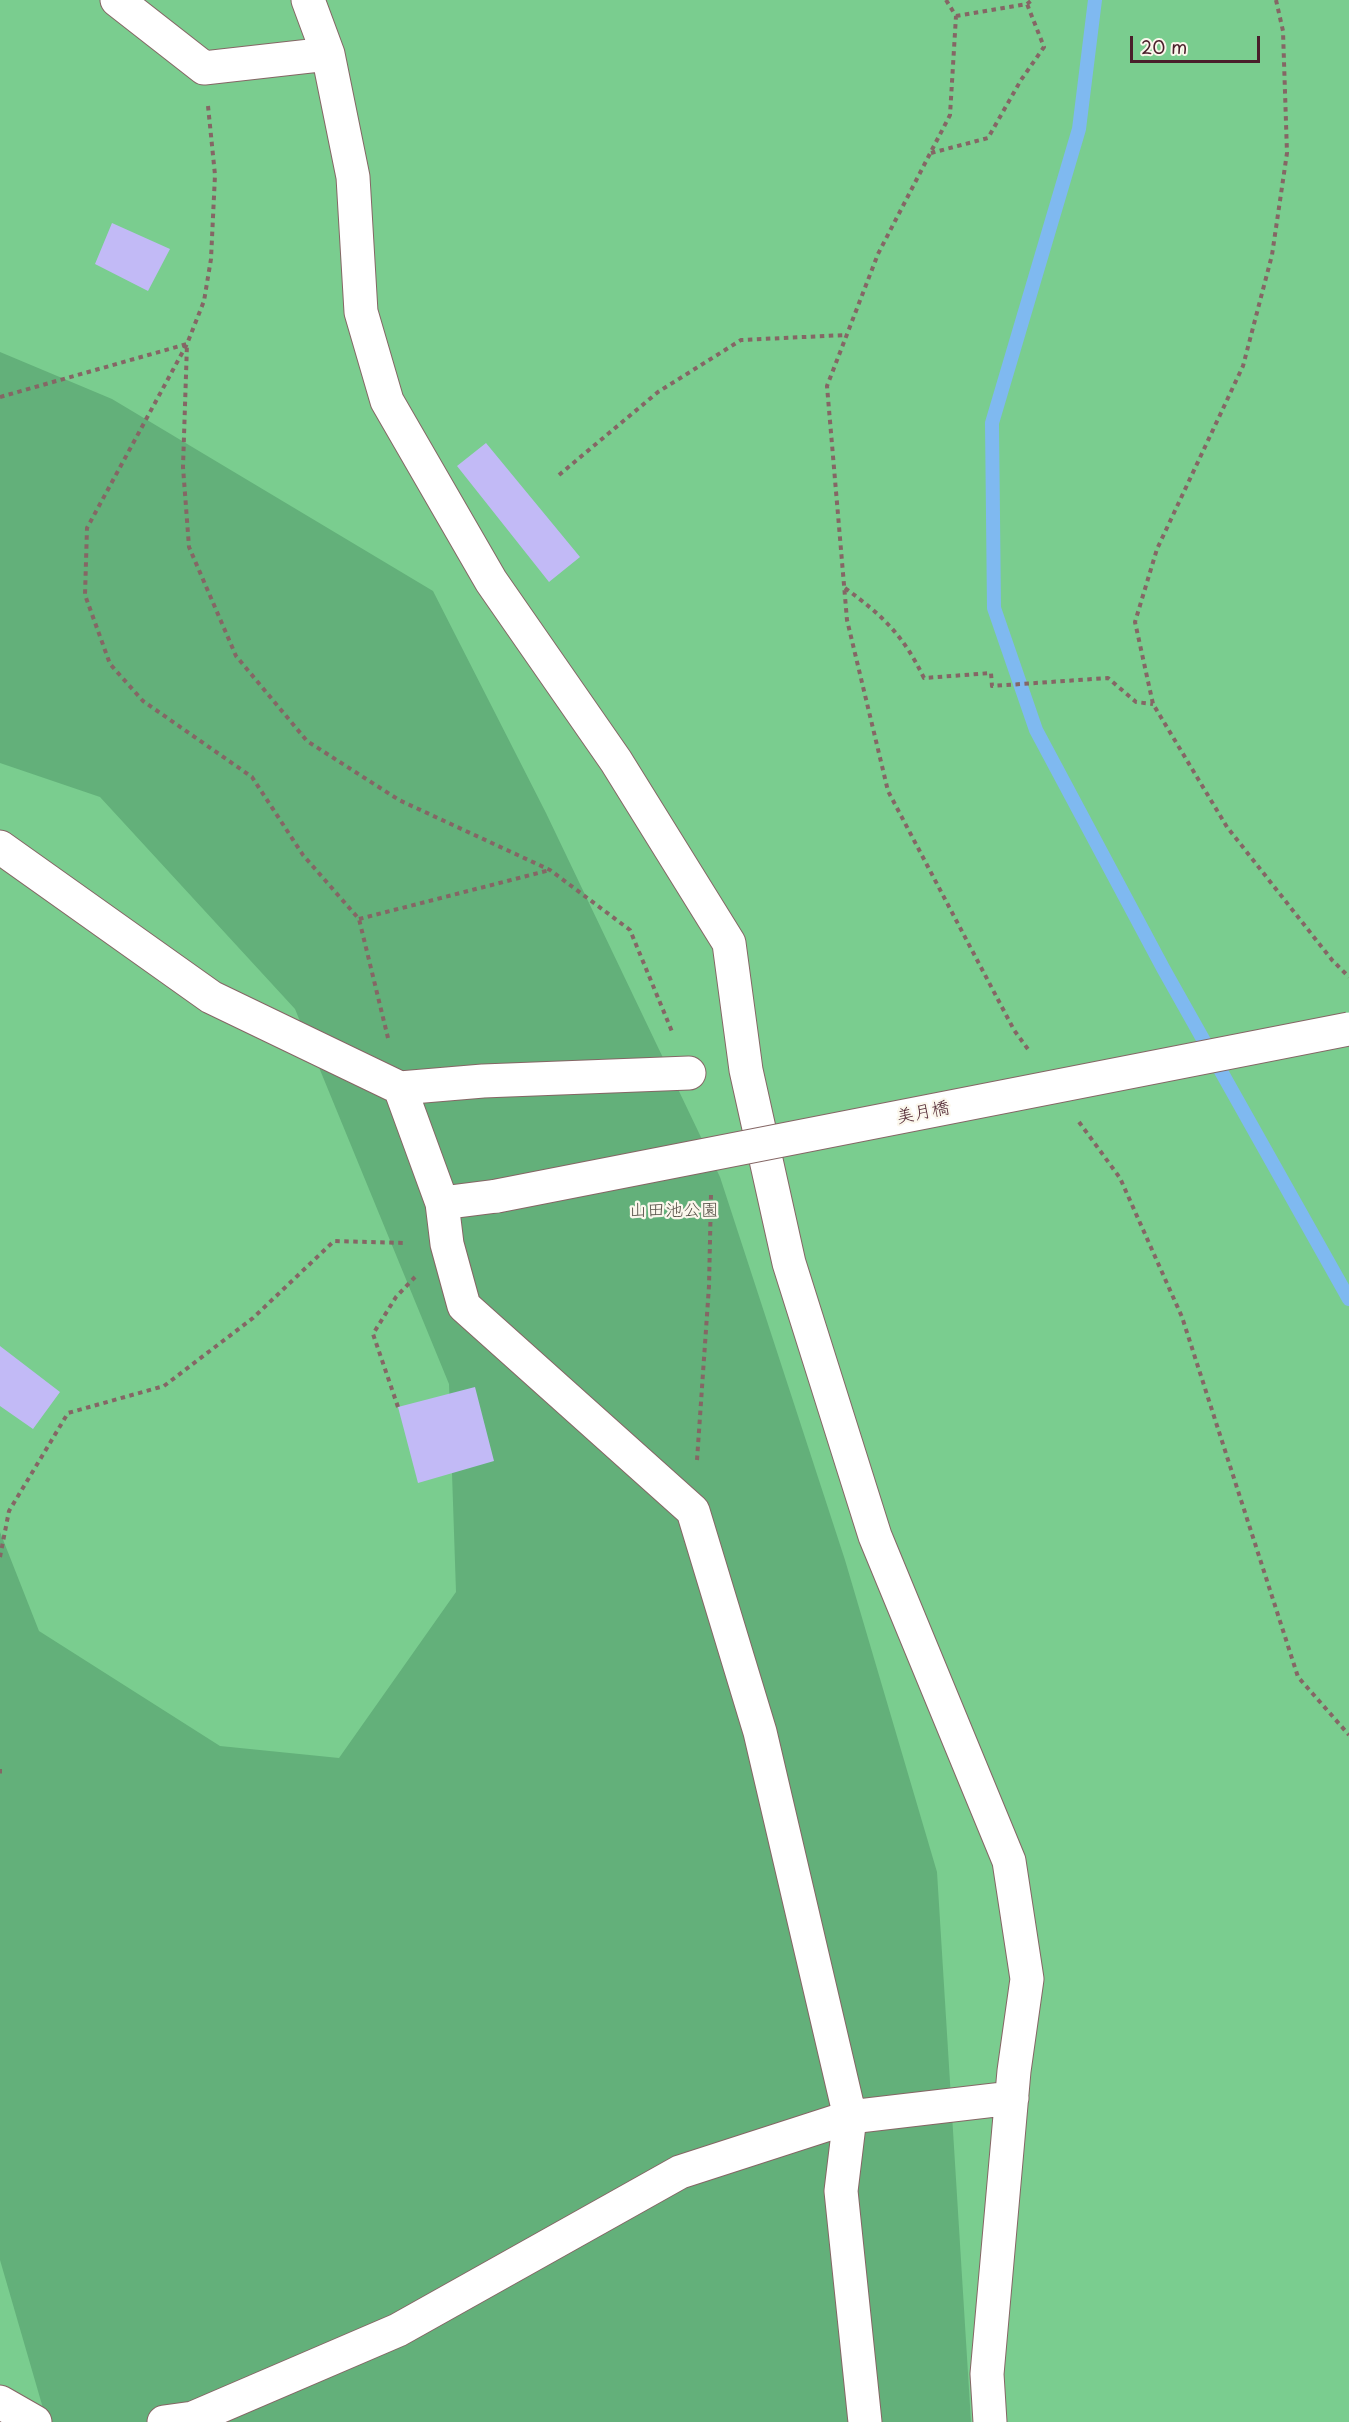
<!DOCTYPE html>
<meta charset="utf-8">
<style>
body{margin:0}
#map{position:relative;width:1349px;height:2422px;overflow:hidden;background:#f2e9d0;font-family:"Playpen Sans",sans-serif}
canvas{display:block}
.scale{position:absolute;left:1130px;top:36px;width:130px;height:27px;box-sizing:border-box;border:3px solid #4a1f2b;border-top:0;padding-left:8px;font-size:18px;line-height:21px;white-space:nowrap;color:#4a1f2b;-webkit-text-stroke:4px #fbf7ec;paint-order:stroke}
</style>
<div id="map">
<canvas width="1349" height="2422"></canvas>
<div class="scale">20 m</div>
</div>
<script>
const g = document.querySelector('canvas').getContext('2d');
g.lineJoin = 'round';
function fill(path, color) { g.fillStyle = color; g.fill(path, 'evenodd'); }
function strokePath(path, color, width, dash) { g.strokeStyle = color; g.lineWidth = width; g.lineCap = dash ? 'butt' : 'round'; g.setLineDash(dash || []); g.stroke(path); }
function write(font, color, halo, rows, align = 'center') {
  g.font = font + ' "Playpen Sans","Klee One",sans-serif'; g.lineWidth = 4.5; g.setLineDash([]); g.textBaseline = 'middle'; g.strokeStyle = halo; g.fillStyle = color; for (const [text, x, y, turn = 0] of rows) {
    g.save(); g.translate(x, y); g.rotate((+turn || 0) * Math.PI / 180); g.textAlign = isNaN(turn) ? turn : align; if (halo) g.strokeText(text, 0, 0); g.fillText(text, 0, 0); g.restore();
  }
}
fill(new Path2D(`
 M 0,0 L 1349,0 L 1349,2422 L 0,2422 Z`), '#7acd8f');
fill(new Path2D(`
 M 0,352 L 112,399 L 433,591 L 546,813 L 720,1177 L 845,1560 L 937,1872 L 971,2422 L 47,2422 L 0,2260 L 0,1532 L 39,1631 L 220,1746 L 339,1758 L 456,1592 L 449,1384 L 295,1009 L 100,797 L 0,763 Z`), '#63b07a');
strokePath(new Path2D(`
 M 1095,0 L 1079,129 L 992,423 L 994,608 L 1036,730 L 1163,968 L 1349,1299`), '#7fb9f0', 14);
fill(new Path2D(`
 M 112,223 L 170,249 L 148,291 L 95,264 Z
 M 486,443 L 580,557 L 549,582 L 457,466 Z
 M 0,1346 L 60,1392 L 33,1429 L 0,1406 Z
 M 475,1387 L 494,1461 L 418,1483 L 398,1407 Z`), '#c2baf6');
const street = new Path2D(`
 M 117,0 L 204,68 L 328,54
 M 308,0 L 328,54 L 353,177 L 361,312 L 387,401 L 491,581 L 616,761 L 729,943 L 746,1070 L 789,1263 L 875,1536 L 1009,1861 L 1027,1979 L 1014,2071 L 987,2374 L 990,2422
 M 0,847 L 211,997 L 400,1088 L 442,1203 L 497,1196
 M 400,1088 L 483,1081 L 689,1073
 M 442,1203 L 447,1244 L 464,1306 L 693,1511 L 760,1732 L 850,2117 L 841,2191 L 865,2422
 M 0,2402 L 35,2422
 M 164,2422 L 193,2418 L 398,2330 L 680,2172 L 850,2117 L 1012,2098`);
strokePath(street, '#856665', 35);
strokePath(new Path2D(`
 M 946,0 L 956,16 L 950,115 L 878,254 L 827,386 L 847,620 L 888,791 L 1014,1030 L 1030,1052
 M 1276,0 L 1283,31 L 1287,153 L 1272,255 L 1243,366 L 1157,549 L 1135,622 L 1153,704 L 1227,827 L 1332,960 L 1349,977
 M 956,16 L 1027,4 L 1032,0
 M 208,106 L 215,175 L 211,259 L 204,301 L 187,344 L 87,528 L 85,595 L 110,664 L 143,701 L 252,777 L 303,855 L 359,919 L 388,1038
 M 931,153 L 988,138 L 1021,80 L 1044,47 L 1027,4
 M 0,397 L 187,344 L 183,467 L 189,547 L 236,656 L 307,741 L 399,800 L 550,870 L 630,930 L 673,1034
 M 559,475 L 658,392 L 741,340 L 846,335
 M 845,588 C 883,616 903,635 924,678 L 991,673 L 992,686 L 1108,678 L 1136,702 L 1153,704
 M 359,919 L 550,870
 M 1079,1122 L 1120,1178 L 1182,1317 L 1298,1677 L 1349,1735
 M 398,1407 L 373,1334 L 396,1297 L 415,1277
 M 697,1460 L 709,1286 L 711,1195
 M 0,1557 L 9,1511 L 68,1413 L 164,1386 L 253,1318 L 334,1241 L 407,1243
 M 0,1769 L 0,1775`), '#856665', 4, [4.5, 4.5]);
strokePath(street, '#fff', 33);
const streetBridge = new Path2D(`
 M 497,1196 L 1349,1029`);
strokePath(streetBridge, '#856665', 35, []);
strokePath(streetBridge, '#fff', 33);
write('18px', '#4a1f2b', '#fbf7ec', [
 ["美月橋",923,1113,-11]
]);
write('18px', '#585349', '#fbf7ec', [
 ["山田池公園",674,1211]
]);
</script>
